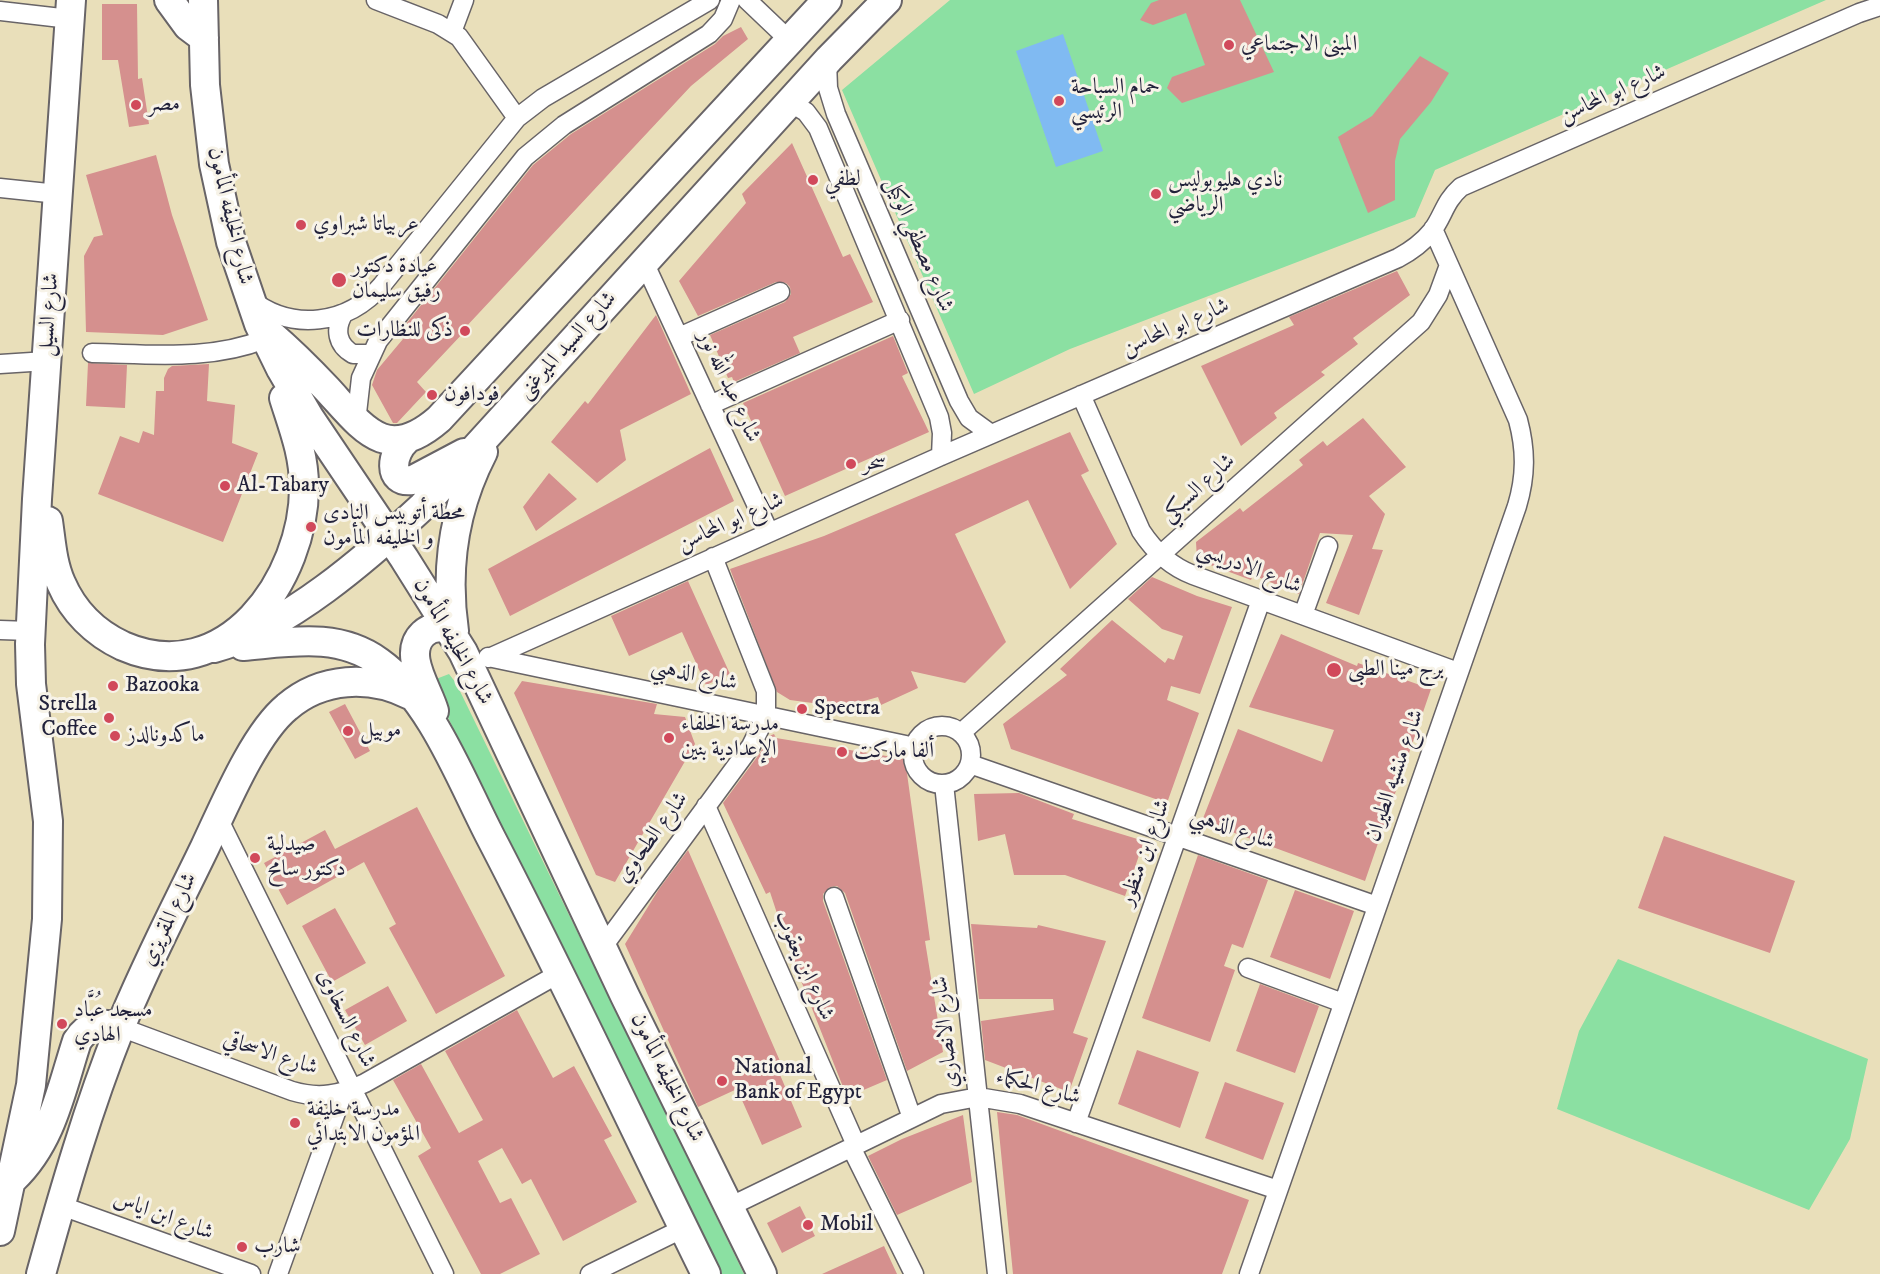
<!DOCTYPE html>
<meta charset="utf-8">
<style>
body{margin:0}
canvas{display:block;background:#e9dfba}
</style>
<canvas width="1880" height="1274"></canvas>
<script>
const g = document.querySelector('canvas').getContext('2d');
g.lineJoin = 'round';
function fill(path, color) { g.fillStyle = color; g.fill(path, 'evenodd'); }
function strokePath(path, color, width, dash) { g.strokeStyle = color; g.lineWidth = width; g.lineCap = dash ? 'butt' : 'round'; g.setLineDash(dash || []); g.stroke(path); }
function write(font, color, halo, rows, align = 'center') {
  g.font = font + ' "IM FELL DW Pica",Amiri,serif'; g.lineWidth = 6; g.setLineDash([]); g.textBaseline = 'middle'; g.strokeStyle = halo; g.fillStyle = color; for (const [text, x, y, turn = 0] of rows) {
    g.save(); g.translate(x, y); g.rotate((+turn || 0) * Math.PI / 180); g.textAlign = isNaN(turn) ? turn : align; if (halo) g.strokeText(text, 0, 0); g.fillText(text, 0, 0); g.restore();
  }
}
fill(new Path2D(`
 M 950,0 L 1826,0 L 1435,170 L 1415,217 L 1070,349 L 974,394 L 842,90 Z
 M 449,674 L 456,683 L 744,1274 L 720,1274 L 434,689 L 436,679 Z
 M 1618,959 L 1868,1059 L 1850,1139 L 1809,1210 L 1557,1109 L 1579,1031 Z`), '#8be0a2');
fill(new Path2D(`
 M 1063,34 L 1103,151 L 1056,167 L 1016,51 Z`), '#80baf2');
fill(new Path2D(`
 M 1159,0 L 1240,0 L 1274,72 L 1182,103 L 1167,88 L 1172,77 L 1205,65 L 1186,13 L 1153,25 L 1140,20 L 1151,3 Z
 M 102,4 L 137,4 L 138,79 L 142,78 L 149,124 L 129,127 L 118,60 L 102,60 Z
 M 741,27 L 748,39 L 691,86 L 464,329 L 465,331 L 417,382 L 426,392 L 397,423 L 393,423 L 372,385 L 377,370 L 403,339 L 398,334 L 533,165 L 571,134 L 715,44 L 723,36 Z
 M 1420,56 L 1449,73 L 1431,102 L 1400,139 L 1395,161 L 1395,200 L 1368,213 L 1338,137 L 1372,116 Z
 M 792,143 L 843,257 L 850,254 L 873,302 L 793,337 L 800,353 L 734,382 L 732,377 L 728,378 L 710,335 L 785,302 L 791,294 L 790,287 L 786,283 L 776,282 L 698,316 L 679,281 L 746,203 L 742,194 Z
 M 156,155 L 172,215 L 208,320 L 163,335 L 86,332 L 84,256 L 94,237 L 103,235 L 86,175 Z
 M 1397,271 L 1410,295 L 1353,338 L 1358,344 L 1321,372 L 1325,375 L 1274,413 L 1277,418 L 1241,446 L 1201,366 L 1294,325 L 1289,317 Z
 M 656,315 L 691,394 L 620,430 L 626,460 L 597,483 L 551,442 L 585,401 L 588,404 Z
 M 893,336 L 908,373 L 902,376 L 929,432 L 785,496 L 743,403 Z
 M 88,363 L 127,365 L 125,408 L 86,406 Z
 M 209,364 L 207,401 L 235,405 L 232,443 L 258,453 L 223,542 L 98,494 L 120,436 L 139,443 L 143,431 L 154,435 L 156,391 L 164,391 L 164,378 L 168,369 L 172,366 Z
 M 1363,418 L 1406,467 L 1369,496 L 1385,514 L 1372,549 L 1383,550 L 1359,615 L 1326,603 L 1353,535 L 1320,533 L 1299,594 L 1253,575 L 1251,580 L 1197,560 L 1196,542 L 1240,508 L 1243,512 L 1303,465 L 1299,460 L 1323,441 L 1327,446 Z
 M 1070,432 L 1089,471 L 1081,475 L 1117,544 L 1070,589 L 1028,500 L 955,534 L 1006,642 L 965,683 L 911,671 L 918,688 L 881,705 L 878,697 L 843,707 L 790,700 L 777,692 L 730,569 L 824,536 Z
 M 710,448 L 734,501 L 510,616 L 488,569 Z
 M 549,473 L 577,499 L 536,531 L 523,507 Z
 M 1152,577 L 1197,596 L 1232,607 L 1200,694 L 1171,686 L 1167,700 L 1199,713 L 1167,803 L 1011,749 L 1003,724 L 1067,675 L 1060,669 L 1112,620 L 1165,663 L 1168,658 L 1174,660 L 1183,636 L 1162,629 L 1128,599 Z
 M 688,581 L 730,674 L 706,685 L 682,632 L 629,656 L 611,616 Z
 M 1281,634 L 1357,666 L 1358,663 L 1431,689 L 1365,881 L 1202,821 L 1238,729 L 1322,762 L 1334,730 L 1249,707 Z
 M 522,681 L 657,704 L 654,714 L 685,717 L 695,744 L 615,882 L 596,875 L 514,693 Z
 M 345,704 L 370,751 L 355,759 L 329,712 Z
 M 774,734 L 776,738 L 905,759 L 930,940 L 925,941 L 943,1052 L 907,1071 L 845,893 L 837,886 L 830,887 L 823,894 L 823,901 L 887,1080 L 847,1097 L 790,953 L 770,892 L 766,894 L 723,803 L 760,753 L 769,736 Z
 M 1019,793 L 1074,814 L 1072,819 L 1144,841 L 1125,896 L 1065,875 L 1014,875 L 1005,834 L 978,841 L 974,794 Z
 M 417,807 L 505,976 L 436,1014 L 389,928 L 396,924 L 364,862 L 287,905 L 264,863 L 325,830 L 335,849 Z
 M 1664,836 L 1795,881 L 1770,953 L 1638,908 Z
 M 688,850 L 783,1068 L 778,1070 L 802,1127 L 762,1145 L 737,1089 L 698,1107 L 625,944 L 659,889 Z
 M 1198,855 L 1268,880 L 1243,948 L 1232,944 L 1224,966 L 1235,970 L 1210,1042 L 1142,1018 Z
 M 1295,890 L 1354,911 L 1330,979 L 1270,957 Z
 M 335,908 L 366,963 L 332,982 L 302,926 Z
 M 971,924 L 1037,928 L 1038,925 L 1106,941 L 1073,1033 L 1088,1038 L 1069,1092 L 985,1060 L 981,1021 L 1054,1010 L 1053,999 L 979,999 Z
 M 1260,984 L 1319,1006 L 1295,1073 L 1236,1051 Z
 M 388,986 L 407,1021 L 365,1045 L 345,1010 Z
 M 517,1010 L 553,1078 L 574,1066 L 612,1136 L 604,1140 L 637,1202 L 563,1241 L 531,1179 L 522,1184 L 502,1148 L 478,1161 L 500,1203 L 511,1198 L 540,1254 L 500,1274 L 481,1274 L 418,1156 L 431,1148 L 393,1080 L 421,1064 L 459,1133 L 483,1120 L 445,1051 Z
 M 1137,1050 L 1199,1072 L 1180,1128 L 1118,1104 Z
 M 1225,1082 L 1284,1103 L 1263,1160 L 1205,1138 Z
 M 997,1112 L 1017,1115 L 1249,1200 L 1222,1274 L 1013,1274 Z
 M 963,1115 L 972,1182 L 897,1215 L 868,1156 L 902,1139 Z
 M 800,1206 L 815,1236 L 782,1253 L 767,1223 Z
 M 884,1246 L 897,1274 L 822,1274 Z`), '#d5908e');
const minor = new Path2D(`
 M 376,0 L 438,24 L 459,37 L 517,118
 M 747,0 L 789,40
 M 0,11 L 70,19
 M 452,32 L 464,0
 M 827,61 L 828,88 L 836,114 L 959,401 L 969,418 L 991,434
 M 790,102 L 806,112 L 818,128 L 939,417 L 942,433 L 941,456
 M 0,188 L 58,194
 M 644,262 L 769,532
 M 250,299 C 292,332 348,325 382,285 L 517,118 L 543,98 L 710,0
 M 344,313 C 334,329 337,345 353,354 L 370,354
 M 679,337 L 780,292
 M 92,353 C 151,354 210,361 265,339
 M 0,364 L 47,361
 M 1081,395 L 1141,531 C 1154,551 1170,566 1193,575 L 1458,672
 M 710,405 L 900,320
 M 356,422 L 361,378 L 378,341 L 525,157 L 564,125 L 709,34 L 723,19 L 731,0
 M 1303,615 L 1328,546
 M 0,630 L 30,631
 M 488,657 L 915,747
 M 489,658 L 941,456 L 1398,258 C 1411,251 1423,242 1432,231 C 1444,215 1444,202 1461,187 L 1859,13 L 1880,6
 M913 755a29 29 0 1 1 58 0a29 29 0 1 1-58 0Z
 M 961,733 L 1421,322 L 1438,295 L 1449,265
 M 970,764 L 1377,906
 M 944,784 L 997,1274
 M 706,806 L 856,1145
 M 218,818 L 444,1274
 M 834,897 L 912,1118
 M 602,948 L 751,746 L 766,716 L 766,691 L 713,557
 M 1248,968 L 1343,1003
 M 120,1027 L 292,1091 C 319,1099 340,1095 365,1083 L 560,973
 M 1076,1123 L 1261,600
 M 851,1147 L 914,1274
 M 59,1205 L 251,1274
 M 729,1207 L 941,1104 L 978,1097 L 1020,1104 L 1278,1190
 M 278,1274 L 343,1093
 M 590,1274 L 684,1228
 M 1249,1274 L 1517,506 C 1526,476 1526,450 1518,420 L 1433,229`);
const primary = new Path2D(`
 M 169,0 L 188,26 L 204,38
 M 203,0 L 205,85 L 214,164 L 231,242 L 259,324 L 281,369 L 309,417 L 404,558 L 463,652 L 625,996 L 762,1274
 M 270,334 C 290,351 309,370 327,389 C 363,428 386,465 439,419 L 827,0
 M 406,440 C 392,452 386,484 413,480 L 464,453
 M 48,521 C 51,541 52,563 61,583 C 73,611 95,633 123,646 C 226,691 305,578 304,486 C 304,454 293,427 284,398
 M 454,631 C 445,569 454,508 483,452
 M 243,646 C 290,642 338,632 379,662 C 431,699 461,780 490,836 C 565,980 634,1128 706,1274
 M 214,648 C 287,628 368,557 423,506 L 829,59 L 887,0
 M 434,711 C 428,689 402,654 423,634 C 430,627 440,626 450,629
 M 13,1179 C 52,1142 61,1090 77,1041 C 88,1024 101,1022 120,1027
 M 0,1231 L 31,1085 L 47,919 L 48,821 L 31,684 L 30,644 L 37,499 L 71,0
 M 41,1274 C 64,1191 88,1108 120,1028 C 145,966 176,907 205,847 C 224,807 254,734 287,707 C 322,677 370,675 410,695`);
strokePath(minor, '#686467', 21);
strokePath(primary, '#686467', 32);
strokePath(minor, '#fff', 18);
strokePath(primary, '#fff', 28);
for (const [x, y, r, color] of [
 [1229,45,6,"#d1495b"],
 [1059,101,6,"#d1495b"],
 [136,105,6,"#d1495b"],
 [813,180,6,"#d1495b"],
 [1156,194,6,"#d1495b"],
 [301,225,6,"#d1495b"],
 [339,280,8,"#d1495b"],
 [465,331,6,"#d1495b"],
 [432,395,6,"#d1495b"],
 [851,464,6,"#d1495b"],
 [225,486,6,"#d1495b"],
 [311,527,6,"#d1495b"],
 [1334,670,8,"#d1495b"],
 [113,686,6,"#d1495b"],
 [802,709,6,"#d1495b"],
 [109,718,6,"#d1495b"],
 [348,731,6,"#d1495b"],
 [115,736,6,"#d1495b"],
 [669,738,6,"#d1495b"],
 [842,752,6,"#d1495b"],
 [255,858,6,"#d1495b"],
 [62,1024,6,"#d1495b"],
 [722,1081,6,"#d1495b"],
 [295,1123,6,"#d1495b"],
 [808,1225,6,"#d1495b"],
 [242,1247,6,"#d1495b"]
]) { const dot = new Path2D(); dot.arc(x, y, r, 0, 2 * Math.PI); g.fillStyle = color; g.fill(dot); strokePath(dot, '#f7f3e8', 2); }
write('22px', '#22223b', '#f7f3e8', [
 ["المبنى الاجتماعي",1241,45],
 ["حمام السباحة",1071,88],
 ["الرئيسي",1071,113],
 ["مصر",148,105],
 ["لطفي",825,180],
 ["نادي هليوبوليس",1168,181],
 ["الرياضي",1168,206],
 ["عربياتا شبراوي",313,225],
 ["عيادة دكتور",352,267],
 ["رفيق سليمان",352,292],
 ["ذكى للنظارات",453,331,"right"],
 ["فودافون",444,395],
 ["سحر",863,464],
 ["Al-Tabary",237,486],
 ["محطة أتوبيس النادى",323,514],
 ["و الخليفه المأمون",323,539],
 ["برج مينا الطبى",1348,670],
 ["Bazooka",125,686],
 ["Strella",97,705,"right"],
 ["Coffee",97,730,"right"],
 ["Spectra",814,709],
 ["مدرسة الخلفاء",681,725],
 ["الإعدادية بنين",681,750],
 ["موبيل",360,731],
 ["ماكدونالدز",127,736],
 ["ألفا ماركت",854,752],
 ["صيدلية",267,845],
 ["دكتور سامح",267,870],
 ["مسجد عُبَّاد",74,1011],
 ["الهادي",74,1036],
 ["National",734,1068],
 ["Bank of Egypt",734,1093],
 ["مدرسة خليفة",307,1110],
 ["المؤمون الابتدائي",307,1135],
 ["Mobil",820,1225],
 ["شارب",254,1247]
], 'left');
write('22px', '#22223b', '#f7f3e8', [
 ["شارع ابو المحاسن",1613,95,-24],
 ["شارع الخليفه المأمون",229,216,77],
 ["شارع مصطفي الوكيل",918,245,67],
 ["شارع السيل",50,315,-86],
 ["شارع ابو المحاسن",1176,328,-23],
 ["شارع السيد الميرغنى",568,346,-48],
 ["شارع عبد الله نور",728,387,65],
 ["شارع السبكي",1199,489,-42],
 ["شارع ابو المحاسن",731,523,-24],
 ["شارع الادريسي",1249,569,21],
 ["شارع الخليفه المأمون",452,642,61],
 ["شارع الذهبي",694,676,12],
 ["شارع منشيه الطيران",1396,776,-71],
 ["شارع الذهبي",1232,830,19],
 ["شارع الطحاوي",653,838,-54],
 ["شارع ابن منظور",1146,853,-70],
 ["شارع المقريزي",170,920,-64],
 ["شارع ابن يعقوب",803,966,66],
 ["شارع السخاوى",345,1019,64],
 ["شارع الانصاري",947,1032,-96],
 ["شارع الاسحاقي",270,1055,18],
 ["شارع الخليفه المأمون",666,1078,64],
 ["شارع الحكماء",1038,1088,15],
 ["شارع ابن اياس",163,1217,20]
]);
</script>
